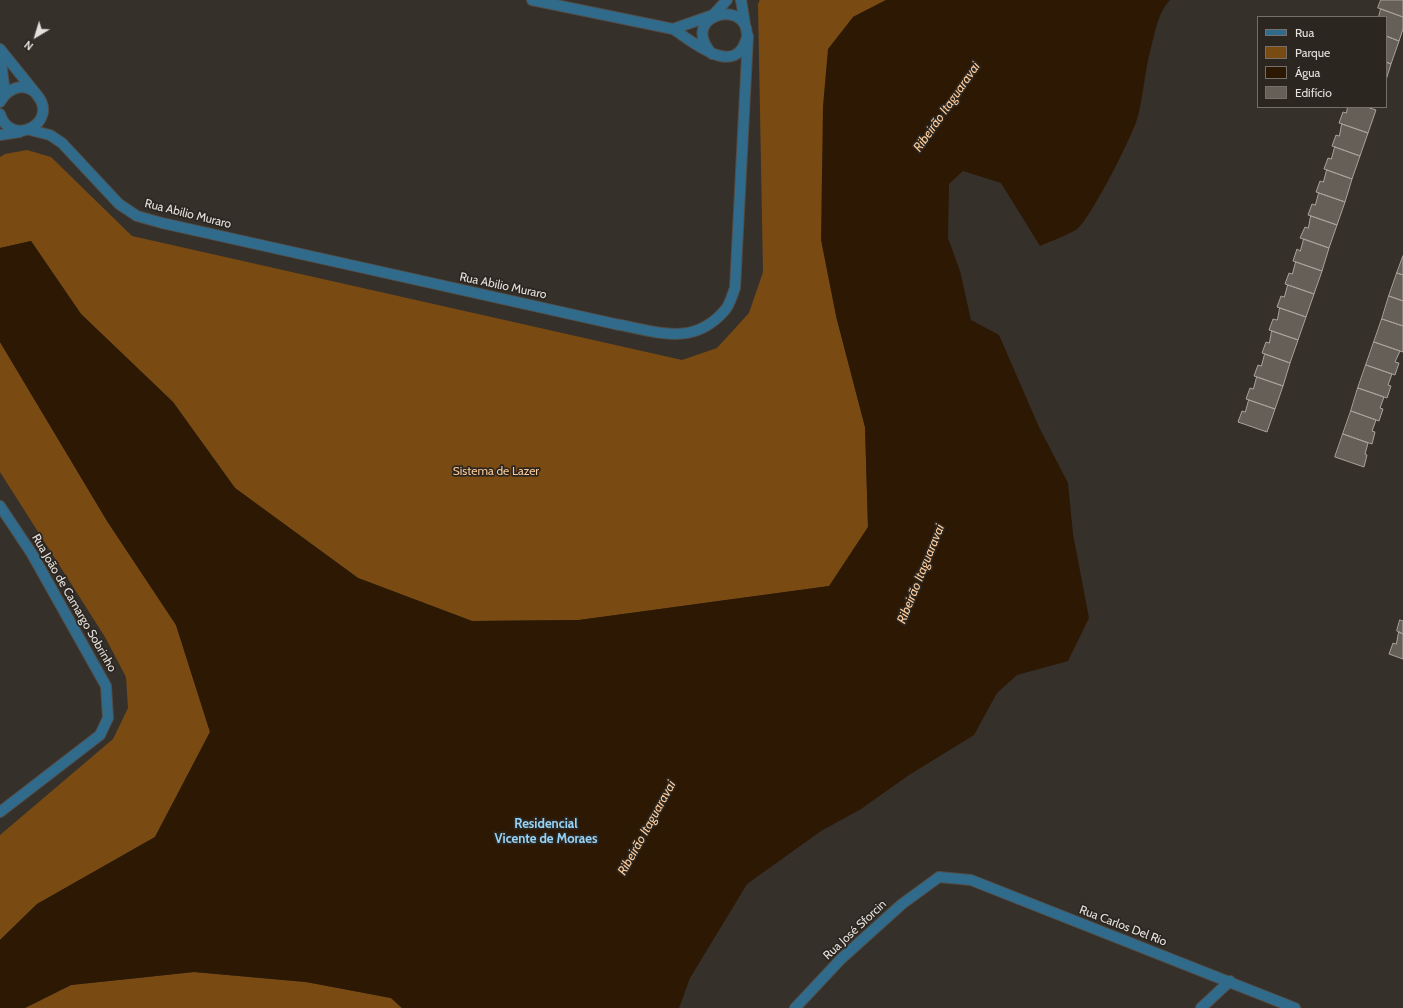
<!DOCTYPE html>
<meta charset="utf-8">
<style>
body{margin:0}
#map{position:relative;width:1403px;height:1008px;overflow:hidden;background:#36302a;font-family:Cabin,sans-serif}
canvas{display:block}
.legend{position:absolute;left:1257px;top:16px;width:130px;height:92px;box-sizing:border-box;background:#2c2620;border:1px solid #76706b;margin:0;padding:5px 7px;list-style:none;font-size:12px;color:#e4e0dc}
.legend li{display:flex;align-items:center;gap:8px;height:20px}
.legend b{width:20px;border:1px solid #76706b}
.north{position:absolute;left:16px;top:16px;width:40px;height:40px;-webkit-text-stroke:3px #2c2620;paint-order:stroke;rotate:218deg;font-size:11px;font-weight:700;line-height:16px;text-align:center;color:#e4e0dc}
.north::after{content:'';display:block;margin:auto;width:14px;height:18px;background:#e4e0dc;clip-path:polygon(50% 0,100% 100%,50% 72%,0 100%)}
</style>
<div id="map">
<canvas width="1403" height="1008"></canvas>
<ul class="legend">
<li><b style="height:5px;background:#316b8b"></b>Rua</li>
<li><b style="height:11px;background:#794b13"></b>Parque</li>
<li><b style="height:11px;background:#2c1803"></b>Água</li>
<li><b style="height:11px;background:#665f58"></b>Edifício</li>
</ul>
<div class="north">N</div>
</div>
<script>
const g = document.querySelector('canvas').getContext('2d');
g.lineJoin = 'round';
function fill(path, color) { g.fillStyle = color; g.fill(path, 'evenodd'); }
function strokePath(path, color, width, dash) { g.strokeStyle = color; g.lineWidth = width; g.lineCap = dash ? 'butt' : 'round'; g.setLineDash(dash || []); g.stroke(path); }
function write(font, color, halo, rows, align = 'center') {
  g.font = font + ' Cabin,sans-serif'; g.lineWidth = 3.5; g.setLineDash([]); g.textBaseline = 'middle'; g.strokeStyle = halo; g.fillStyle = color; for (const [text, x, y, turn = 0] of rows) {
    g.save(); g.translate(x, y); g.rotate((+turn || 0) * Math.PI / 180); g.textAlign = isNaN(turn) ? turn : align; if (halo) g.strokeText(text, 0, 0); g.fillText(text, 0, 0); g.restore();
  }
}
fill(new Path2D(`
 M 760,0 L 886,0 L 853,17 L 836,316 L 865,427 L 868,527 L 830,586 L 579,620 L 472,621 L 358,578 L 235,488 L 173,402 L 81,314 L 31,241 L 0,248 L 0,157 L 5,154 L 27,150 L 51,157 L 132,236 L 682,360 L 717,348 L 749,313 L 763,272 L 758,4 Z
 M 0,342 L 107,521 L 176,625 L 210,732 L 155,837 L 37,904 L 0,940 L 0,835 L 113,739 L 128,708 L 126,677 L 105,637 L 0,472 Z
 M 194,972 L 306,982 L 391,998 L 402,1008 L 25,1008 L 71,985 Z`), '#794b13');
fill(new Path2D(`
 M 886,0 L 1170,0 C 1157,13 1154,38 1149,56 C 1144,77 1143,99 1137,119 C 1132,137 1089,222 1076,230 C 1065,236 1051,241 1040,246 L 1001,183 L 963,171 L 949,184 L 948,238 L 960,271 L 971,320 L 999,335 L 1039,427 L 1068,483 L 1073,534 L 1089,618 L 1068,661 L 1017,675 L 997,693 L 974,735 L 909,775 L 861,809 L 821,831 L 747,884 L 690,978 L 679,1008 L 402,1008 L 391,998 L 306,982 L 194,972 L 71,985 L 25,1008 L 0,1008 L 0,940 L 37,904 L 155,837 L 210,732 L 176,625 L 107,521 L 0,342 L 0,248 L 31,241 L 81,314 L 173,402 L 235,488 L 358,578 L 472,621 L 579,620 L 829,586 L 868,527 L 865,427 L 836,316 L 821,240 L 823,106 L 828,49 L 853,17 Z`), '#2c1803');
const building = new Path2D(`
 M 1381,0 L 1403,0 L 1403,17 L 1378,8 Z
 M 1381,9 L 1403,17 L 1403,29 L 1399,41 L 1386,36 L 1386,17 L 1379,17 Z
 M 1386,36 L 1399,41 L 1391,64 L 1386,62 Z
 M 1386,62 L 1391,64 L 1386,80 Z
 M 1348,107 L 1367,107 L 1376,110 L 1368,133 L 1339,123 L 1343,112 L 1346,113 Z
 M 1342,124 L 1368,133 L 1360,156 L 1332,146 L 1336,135 L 1339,136 Z
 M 1335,147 L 1360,156 L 1352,179 L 1324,169 L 1328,158 L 1331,159 Z
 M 1327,170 L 1352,179 L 1345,202 L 1316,192 L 1320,181 L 1323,182 Z
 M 1319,193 L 1345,202 L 1337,225 L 1308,215 L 1312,204 L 1315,205 Z
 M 1311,216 L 1337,225 L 1329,248 L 1300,238 L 1305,227 L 1308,228 Z
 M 1304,239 L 1329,248 L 1322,271 L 1293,261 L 1297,249 L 1300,251 Z
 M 1403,256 L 1403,275 L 1397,273 Z
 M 1296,262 L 1322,271 L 1314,294 L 1285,284 L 1289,273 L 1292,274 Z
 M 1397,273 L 1403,275 L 1403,301 L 1389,296 Z
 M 1288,285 L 1314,294 L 1306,317 L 1277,307 L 1281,296 L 1284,297 Z
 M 1389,296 L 1403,301 L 1403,326 L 1382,319 Z
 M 1280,308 L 1306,317 L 1298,340 L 1269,330 L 1273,319 L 1277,320 Z
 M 1382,319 L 1403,326 L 1403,352 L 1374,342 Z
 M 1272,331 L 1298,340 L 1290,363 L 1262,353 L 1266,342 L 1269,343 Z
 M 1374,342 L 1400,351 L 1395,362 L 1399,363 L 1395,375 L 1366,365 Z
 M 1265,354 L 1290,363 L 1283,386 L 1254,376 L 1258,365 L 1261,366 Z
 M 1366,365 L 1392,374 L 1388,385 L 1391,386 L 1387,398 L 1358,388 Z
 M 1257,377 L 1283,386 L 1275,409 L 1246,399 L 1250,388 L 1253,389 Z
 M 1358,388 L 1384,397 L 1380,408 L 1383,409 L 1379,421 L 1351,411 Z
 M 1249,400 L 1275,409 L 1267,432 L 1238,422 L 1242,411 L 1245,412 Z
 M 1351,411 L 1376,420 L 1372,431 L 1375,432 L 1372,444 L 1343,434 Z
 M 1343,434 L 1368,443 L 1365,454 L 1367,455 L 1364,467 L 1335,457 Z
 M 1400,620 L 1403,621 L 1403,634 L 1397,631 Z
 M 1399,632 L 1403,634 L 1403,659 L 1389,654 L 1393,643 L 1396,644 Z`);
fill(building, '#665f58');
strokePath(building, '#aaa29a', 1);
const minor = new Path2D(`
 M 532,0 L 673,29
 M 741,0 L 745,24
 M 0,49 L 33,90
 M 0,53 L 5,94
 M 712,54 C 680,18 738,0 746,28 C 747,33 748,36 746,40 C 734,78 692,41 673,29 L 713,15 L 727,0
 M 0,102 C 5,93 11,88 21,87 C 27,87 34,90 37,95 C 60,122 11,149 0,114
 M 30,130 L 50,135 L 62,143 L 119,204 L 137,216 L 162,223 L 615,324 C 656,331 693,348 725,310 C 730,305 732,295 735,288 L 748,36
 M 0,135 L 20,132
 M 0,506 L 32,554 L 106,686 L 108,718 L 100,735 L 0,812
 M 795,1008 L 841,959 L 902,904 L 939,877 L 971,880 L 1295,1008
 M 1201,1008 L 1230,981`);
strokePath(minor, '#524c46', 12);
strokePath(minor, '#316b8b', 10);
write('12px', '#e4e0dc', '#2c2620', [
 ["Rua Abilio Muraro",188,214,14],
 ["Rua Abilio Muraro",503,286,12],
 ["Rua João de Camargo Sobrinho",74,603,60],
 ["Rua Carlos Del Rio",1123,926,21],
 ["Rua José Sforcin",855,930,-43]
]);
write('12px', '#fac896', '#2c2620', [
 ["Sistema de Lazer",496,471]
]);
write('italic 13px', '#fecb99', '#2c2620', [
 ["Ribeirão Itaguaravai",947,107,-55],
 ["Ribeirão Itaguaravai",921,574,-68],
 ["Ribeirão Itaguaravai",647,828,-61]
]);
write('bold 13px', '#95d2f5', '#2c2620', [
 ["Residencial",546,824],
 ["Vicente de Moraes",546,839]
]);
</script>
